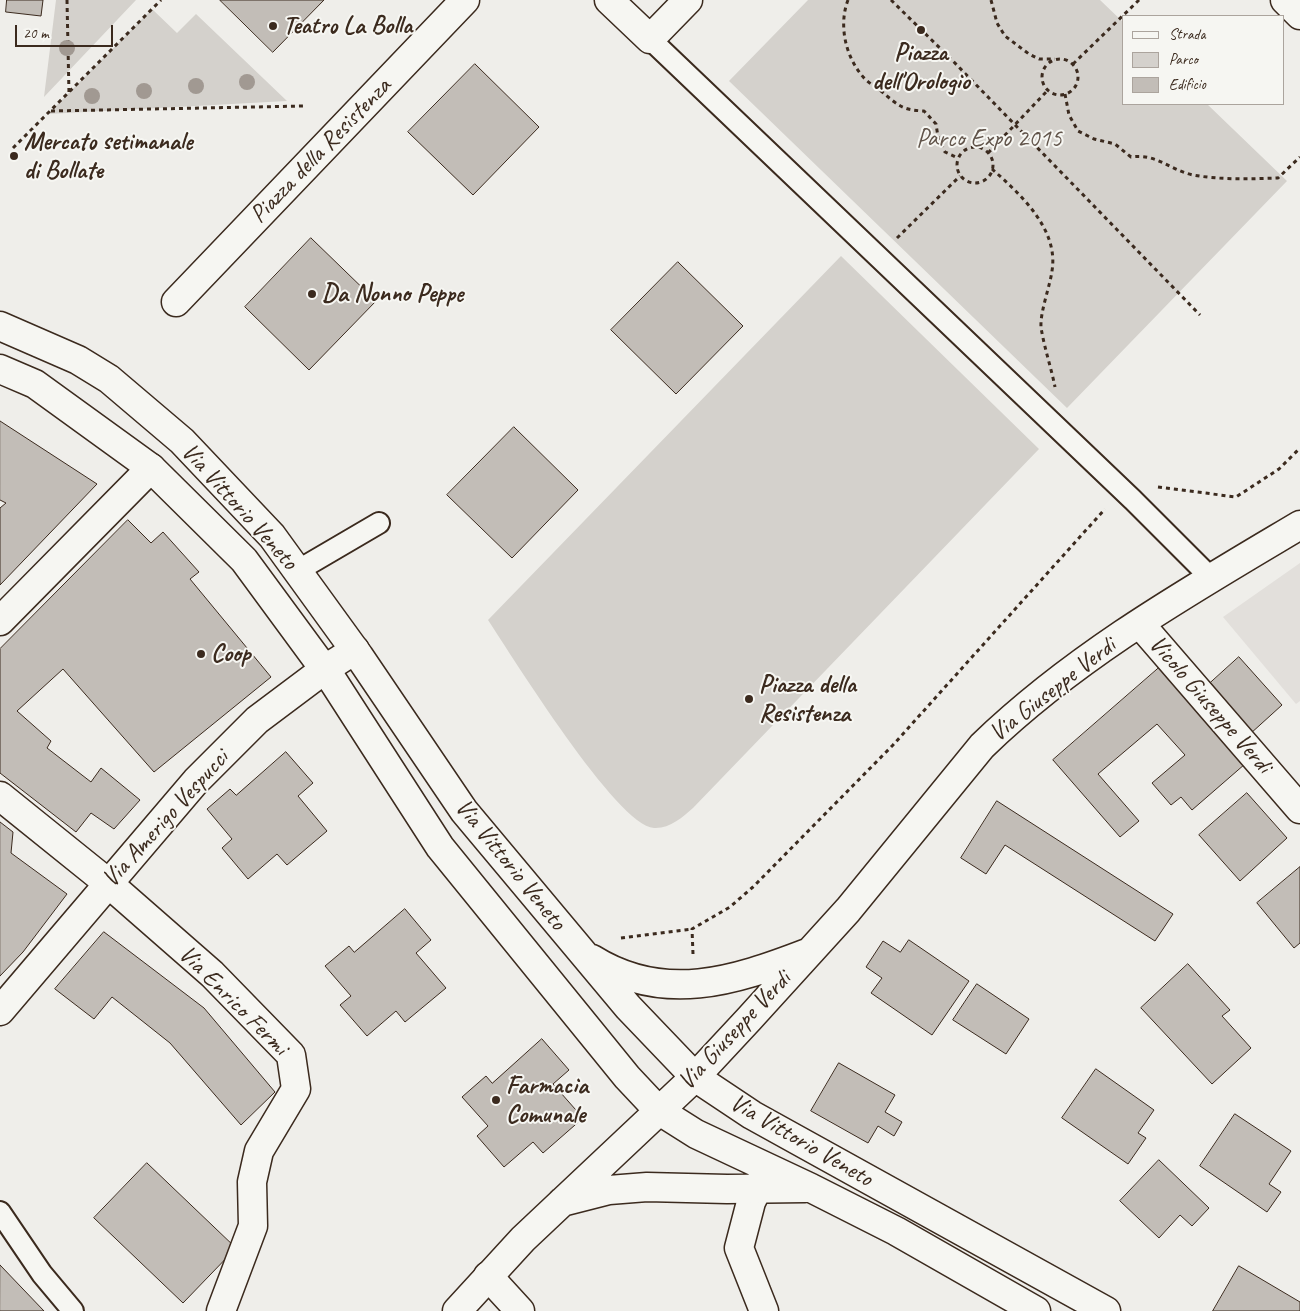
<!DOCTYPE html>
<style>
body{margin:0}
#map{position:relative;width:1300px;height:1311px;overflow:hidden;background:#efeeea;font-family:Caveat,sans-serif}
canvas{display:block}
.legend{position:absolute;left:1122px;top:15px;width:162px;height:90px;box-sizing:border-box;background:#f6f6f2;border:1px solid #aba49d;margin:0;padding:6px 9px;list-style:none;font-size:15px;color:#3b2a1e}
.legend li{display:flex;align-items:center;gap:10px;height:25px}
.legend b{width:25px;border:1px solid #aba49d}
.scale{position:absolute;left:15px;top:25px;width:98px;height:22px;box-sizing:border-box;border:2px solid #3b2a1e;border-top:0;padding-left:6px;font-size:15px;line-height:18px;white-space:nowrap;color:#3b2a1e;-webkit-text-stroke:4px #f6f6f2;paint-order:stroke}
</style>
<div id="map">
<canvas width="1300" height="1311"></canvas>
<ul class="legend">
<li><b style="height:6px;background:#f6f6f2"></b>Strada</li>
<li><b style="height:14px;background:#d4d1cc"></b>Parco</li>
<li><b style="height:14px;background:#c2bdb7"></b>Edificio</li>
</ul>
<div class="scale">20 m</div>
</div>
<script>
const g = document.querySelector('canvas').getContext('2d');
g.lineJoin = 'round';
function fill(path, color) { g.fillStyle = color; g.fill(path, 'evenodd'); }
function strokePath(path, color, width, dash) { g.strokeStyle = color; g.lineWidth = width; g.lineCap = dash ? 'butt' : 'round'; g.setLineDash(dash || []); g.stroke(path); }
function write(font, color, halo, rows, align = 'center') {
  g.font = font + ' Caveat,sans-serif'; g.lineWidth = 4; g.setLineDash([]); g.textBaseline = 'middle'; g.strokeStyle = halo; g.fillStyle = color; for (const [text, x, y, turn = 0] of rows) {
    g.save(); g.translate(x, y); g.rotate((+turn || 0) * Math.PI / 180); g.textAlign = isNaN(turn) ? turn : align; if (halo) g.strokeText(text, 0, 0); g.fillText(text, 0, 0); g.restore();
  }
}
fill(new Path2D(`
 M 1300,563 L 1300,701 L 1296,704 L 1223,617 Z`), '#e2dfdb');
fill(new Path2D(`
 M 56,0 L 136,0 L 44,97 Z
 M 808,0 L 1100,0 L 1124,23 L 1124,104 L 1207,104 L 1287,181 L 1067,408 L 729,81 Z
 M 152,9 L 177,33 L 196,14 L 287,101 L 48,114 Z
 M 841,256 L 1039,449 L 693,808 C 683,817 669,829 654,828 C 617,826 512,656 488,620 Z`), '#d4d1cc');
const building = new Path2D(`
 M 7,0 L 43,0 L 41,16 L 6,12 Z
 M 220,0 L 324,0 L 273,52 Z
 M 475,64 L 539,127 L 473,195 L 408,132 Z
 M 311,238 L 376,301 L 309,370 L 245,307 Z
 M 678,262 L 743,326 L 676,394 L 611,330 Z
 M 0,421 L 97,484 L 0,585 L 0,508 L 6,503 L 0,500 Z
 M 514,427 L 578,490 L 512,558 L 447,495 Z
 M 128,520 L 151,543 L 163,532 L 199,572 L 190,579 L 271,677 L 154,772 L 63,669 L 17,711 L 51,741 L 47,748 L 91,782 L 101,768 L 140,800 L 114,829 L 91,813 L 76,832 L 0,773 L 0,649 Z
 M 1239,657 L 1282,705 L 1250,734 L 1207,686 Z
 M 1160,667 L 1245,764 L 1192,810 L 1181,797 L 1171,805 L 1152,783 L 1185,755 L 1157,724 L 1098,774 L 1139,821 L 1120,837 L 1053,760 Z
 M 286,752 L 313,783 L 298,796 L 327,831 L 287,865 L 277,854 L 248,879 L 222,848 L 232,839 L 207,809 L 230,789 L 236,795 Z
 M 1247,793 L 1287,838 L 1240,881 L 1199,835 Z
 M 997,801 L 1173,914 L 1155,941 L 1005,845 L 986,874 L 961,858 Z
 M 0,822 L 13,832 L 11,853 L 67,894 L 23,952 L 0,976 Z
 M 1300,867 L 1300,943 L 1294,948 L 1257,903 Z
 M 405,909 L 431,940 L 416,953 L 446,988 L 405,1022 L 396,1011 L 367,1036 L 340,1005 L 351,996 L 325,966 L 349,946 L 354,952 Z
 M 104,932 L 204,1008 L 275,1092 L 241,1125 L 170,1043 L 112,997 L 94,1019 L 55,989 Z
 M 909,940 L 969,981 L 932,1035 L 871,993 L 882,978 L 866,967 L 883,941 L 900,952 Z
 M 1188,964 L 1230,1010 L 1222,1016 L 1251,1048 L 1212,1084 L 1141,1008 Z
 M 977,984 L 1029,1019 L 1006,1054 L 953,1020 Z
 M 542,1039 L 569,1070 L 553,1084 L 583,1118 L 543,1153 L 533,1142 L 504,1167 L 477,1136 L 488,1126 L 462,1097 L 486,1076 L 492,1083 Z
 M 839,1063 L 895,1095 L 885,1112 L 902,1122 L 894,1136 L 878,1126 L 868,1143 L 811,1111 Z
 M 1096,1069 L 1154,1110 L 1138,1133 L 1146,1138 L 1128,1164 L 1062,1118 Z
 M 1235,1114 L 1291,1151 L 1269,1184 L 1281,1192 L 1267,1212 L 1200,1166 Z
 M 1159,1160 L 1209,1208 L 1192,1226 L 1180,1215 L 1159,1238 L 1120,1201 Z
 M 147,1163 L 236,1248 L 183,1303 L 94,1218 Z
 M 0,1265 L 44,1311 L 0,1311 Z
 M 1239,1266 L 1300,1302 L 1300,1311 L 1213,1311 Z`);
fill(building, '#c2bdb7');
strokePath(building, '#3b2a1e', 1);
const service = new Path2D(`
 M 650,39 L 1133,500 L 1211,578
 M 297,571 L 379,523
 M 0,1212 L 42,1274 L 73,1311`);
const pedestrian = new Path2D(`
 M 176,302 L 465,0`);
const minor = new Path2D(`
 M 609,0 L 650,39 L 688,0
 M 1285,0 L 1300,15
 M 0,621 L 151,468
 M 1140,624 L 1300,809
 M 0,796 L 108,883 L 212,974 L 291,1055 L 296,1089 L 259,1151 L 252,1182 L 253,1226 L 221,1311
 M 0,1011 L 196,781 L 257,720 L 325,669 L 355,650
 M 488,1276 L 520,1311
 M 764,1311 L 739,1248 L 751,1202 L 767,1169`);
const tertiary = new Path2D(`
 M 0,326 L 78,360 L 109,379 L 182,441 L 272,536 L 359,656 L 464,811 L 628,1007 L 695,1077 L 752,1115 L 1106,1311
 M 0,369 L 35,384 L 151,468 L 244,560 L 333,681 L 440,847 L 627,1077 L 658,1110 L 696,1134 L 811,1188 L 896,1231 L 1036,1311
 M 592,959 C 664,1004 734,981 807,953
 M 562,1202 L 609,1190 L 647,1187 L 727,1189 L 805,1188
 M 457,1311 L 523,1239 L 695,1077 L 749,1019 L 848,910 L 982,746 C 1075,656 1189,591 1300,525`);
strokePath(service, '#3b2a1e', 24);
strokePath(pedestrian, '#3b2a1e', 31);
strokePath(minor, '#3b2a1e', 31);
strokePath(tertiary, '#3b2a1e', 31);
strokePath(new Path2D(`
 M 67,0 L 69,94
 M 848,0 C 838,26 846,59 865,79 C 870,84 876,87 881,91 C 898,105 901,110 924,111 L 936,124 L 938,137 L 945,152 L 958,158
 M 891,0 L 951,59 L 1200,315
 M 991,0 L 997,23 L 1005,36 L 1029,54 L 1039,59 L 1055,59
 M1042 77a18 18 0 1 1 36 0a18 18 0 1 1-36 0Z
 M 1073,64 L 1139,0
 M 1065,94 L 1069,115 L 1078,131 L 1094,139 L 1115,144 L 1131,157 C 1156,153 1170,170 1193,175 C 1220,180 1251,179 1278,178 L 1300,157
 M 51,111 L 304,106
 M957 165a18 18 0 1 1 36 0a18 18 0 1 1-36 0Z
 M 13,148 L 161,0
 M 988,153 L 1048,90
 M 992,169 C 1020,194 1059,229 1052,271 C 1050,286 1040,312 1041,327 C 1044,347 1051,367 1055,387
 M 897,238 L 960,176
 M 1158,487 L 1236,497 L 1279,469 L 1300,448
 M 621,938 L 692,929
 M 693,954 L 692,929 L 730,907 L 753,887 L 893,745 L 1105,509`), '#3b2a1e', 3, [4, 4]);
strokePath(service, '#f6f6f2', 20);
strokePath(pedestrian, '#f6f6f2', 28);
strokePath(minor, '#f6f6f2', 28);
strokePath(tertiary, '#f6f6f2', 28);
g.fillStyle = '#a19992';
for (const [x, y] of [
 [67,48],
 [247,82],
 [196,86],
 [144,91],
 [92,96]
]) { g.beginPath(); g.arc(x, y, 8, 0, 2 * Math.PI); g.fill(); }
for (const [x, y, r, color] of [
 [273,26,5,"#3b2a1e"],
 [921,30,5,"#3b2a1e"],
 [14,156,5,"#3b2a1e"],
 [312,294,5,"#3b2a1e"],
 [201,654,5,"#3b2a1e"],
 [749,699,5,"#3b2a1e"],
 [496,1100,5,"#3b2a1e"]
]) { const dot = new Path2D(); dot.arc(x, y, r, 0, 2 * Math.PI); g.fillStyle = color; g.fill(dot); strokePath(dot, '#f6f6f2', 2); }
write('bold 25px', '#3b2a1e', '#f6f6f2', [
 ["Teatro La Bolla",283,26],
 ["Piazza",921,53,"center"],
 ["dell'Orologio",921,82,"center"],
 ["Mercato setimanale",24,142],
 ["di Bollate",24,171],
 ["Da Nonno Peppe",322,294],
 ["Coop",211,654],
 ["Piazza della",759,685],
 ["Resistenza",759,714],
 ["Farmacia",506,1086],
 ["Comunale",506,1115]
], 'left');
write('25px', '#61544a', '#f6f6f2', [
 ["Parco Expo 2015",989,139]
]);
write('25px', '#3b2a1e', '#f6f6f2', [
 ["Piazza della Resistenza",321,151,-46],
 ["Via Vittorio Veneto",239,507,48],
 ["Via Giuseppe Verdi",1053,690,-38],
 ["Vicolo Giuseppe Verdi",1210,705,49],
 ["Via Amerigo Vespucci",166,819,-48],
 ["Via Vittorio Veneto",510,865,51],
 ["Via Enrico Fermi",233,1001,45],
 ["Via Giuseppe Verdi",735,1031,-47],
 ["Via Vittorio Veneto",801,1141,30]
]);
</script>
